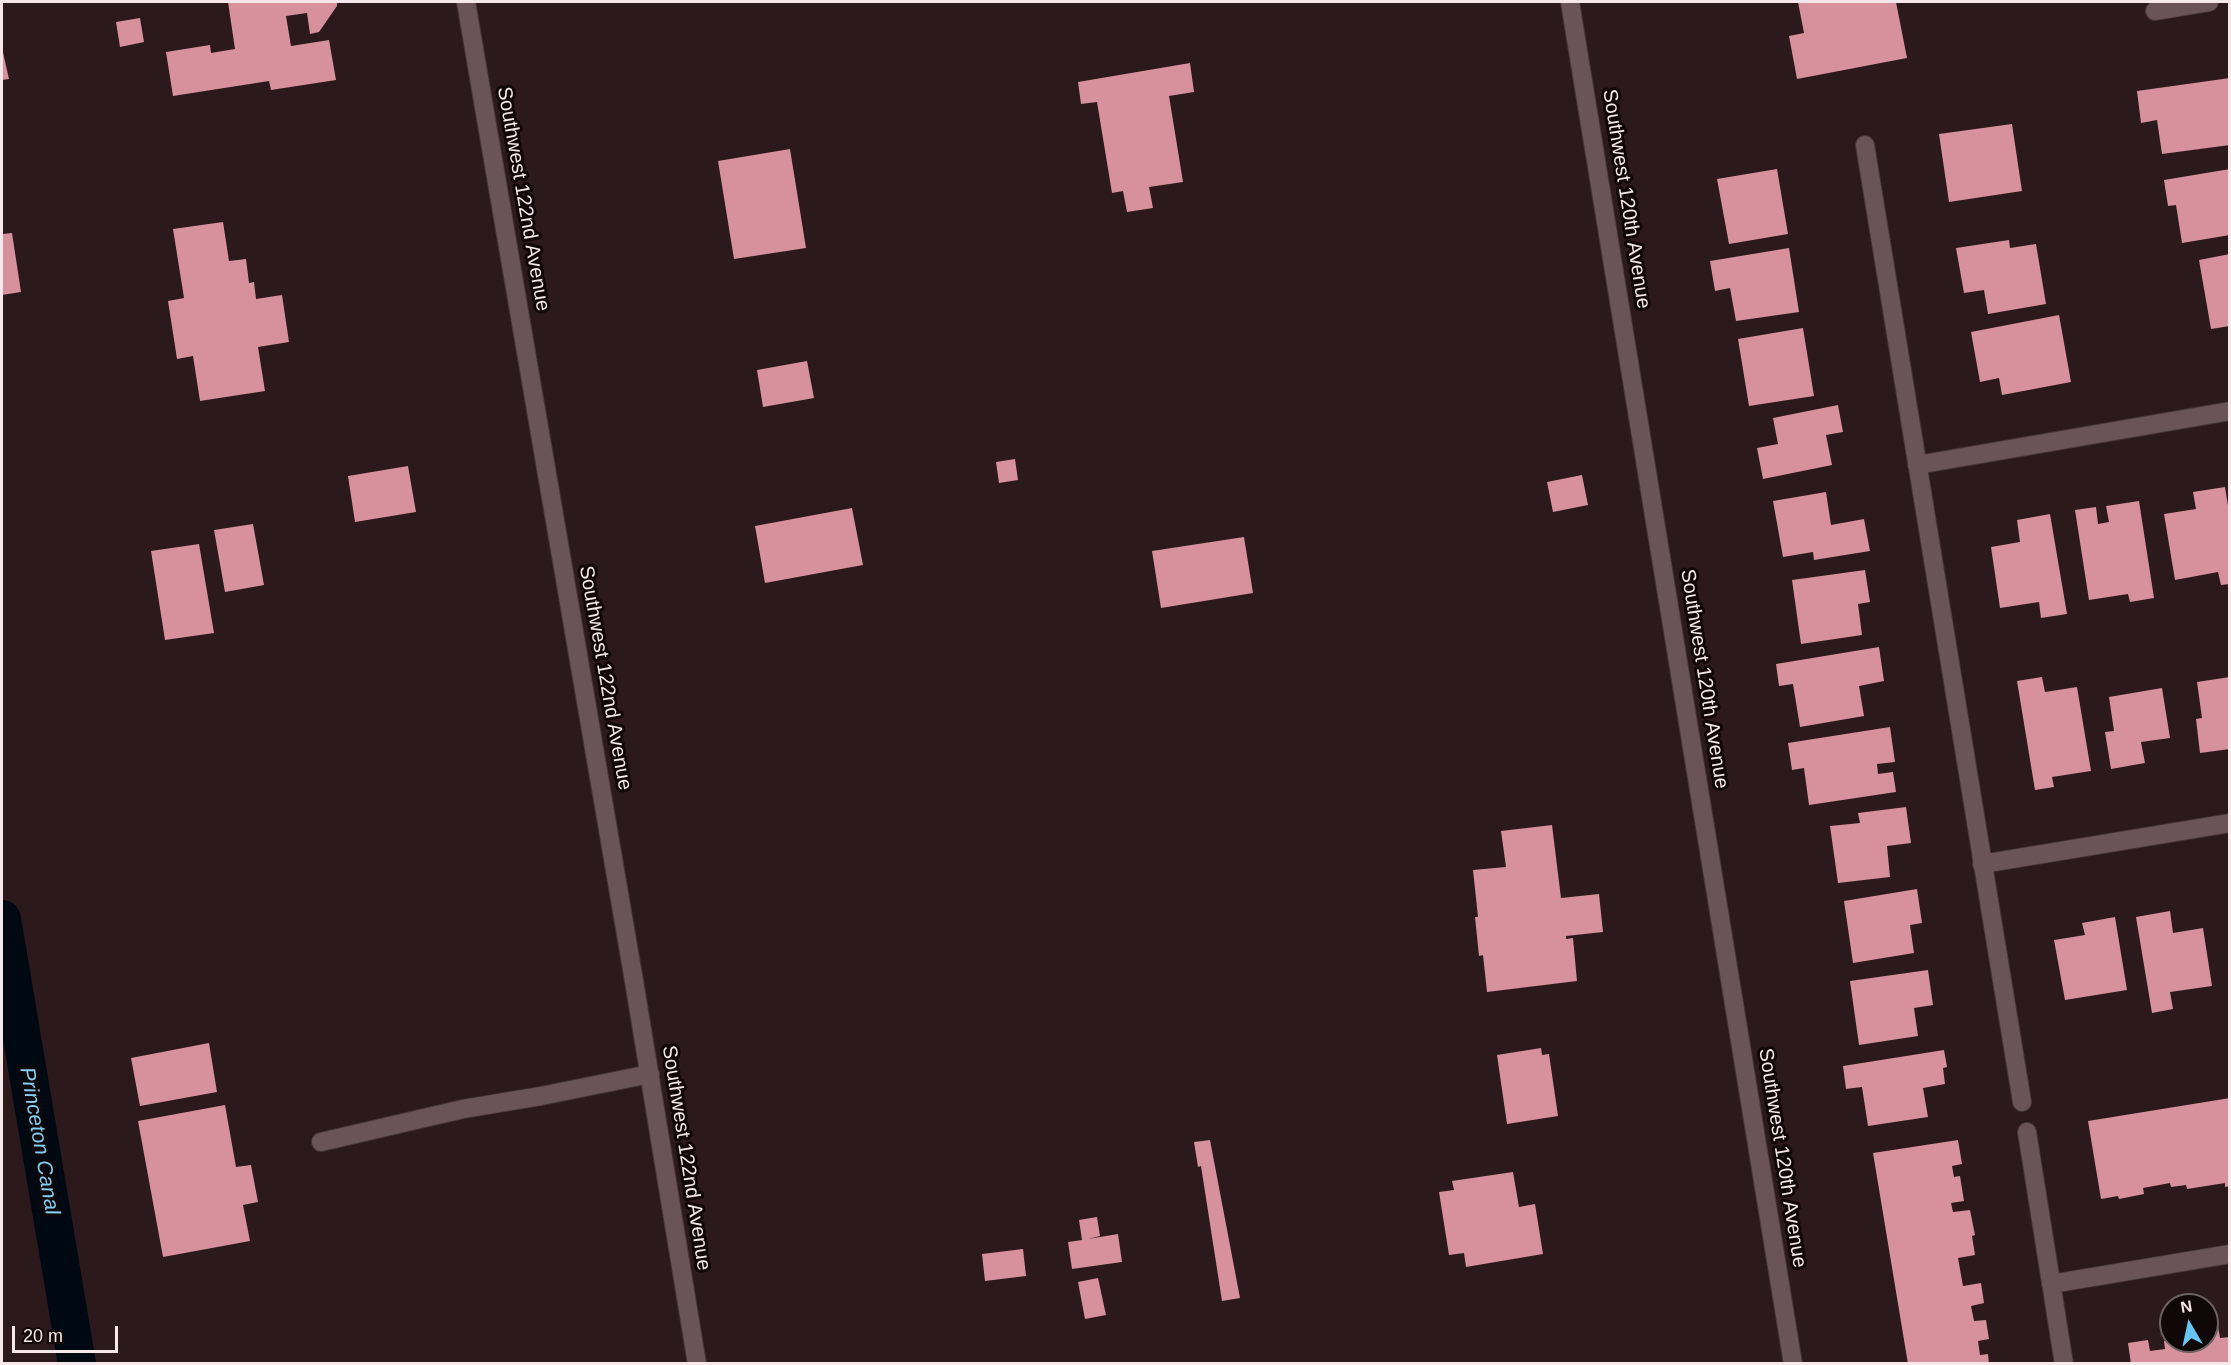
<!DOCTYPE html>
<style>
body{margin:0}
#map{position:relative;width:2231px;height:1365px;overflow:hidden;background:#2c191c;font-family:Helvetica,sans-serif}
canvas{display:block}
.frame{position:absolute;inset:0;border:3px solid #f6e8ea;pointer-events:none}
.north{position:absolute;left:2159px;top:1293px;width:60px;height:60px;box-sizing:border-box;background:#0f0708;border:2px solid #6b6162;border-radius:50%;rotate:351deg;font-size:16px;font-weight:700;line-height:24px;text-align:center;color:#f6e8ea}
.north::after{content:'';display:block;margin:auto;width:21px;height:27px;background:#68c4f0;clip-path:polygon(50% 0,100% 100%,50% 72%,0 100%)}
.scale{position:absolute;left:12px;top:1326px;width:106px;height:27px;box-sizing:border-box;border:3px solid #f6e8ea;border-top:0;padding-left:8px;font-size:18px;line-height:21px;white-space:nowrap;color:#f6e8ea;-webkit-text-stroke:4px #0f0708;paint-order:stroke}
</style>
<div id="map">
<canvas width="2231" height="1365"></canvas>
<div class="frame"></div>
<div class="north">N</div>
<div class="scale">20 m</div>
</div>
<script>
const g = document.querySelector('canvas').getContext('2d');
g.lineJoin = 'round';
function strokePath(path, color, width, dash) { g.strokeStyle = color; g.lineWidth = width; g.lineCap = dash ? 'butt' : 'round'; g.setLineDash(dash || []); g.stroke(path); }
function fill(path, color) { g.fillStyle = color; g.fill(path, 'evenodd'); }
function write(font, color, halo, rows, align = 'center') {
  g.font = font + ' Helvetica,sans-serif'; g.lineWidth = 6; g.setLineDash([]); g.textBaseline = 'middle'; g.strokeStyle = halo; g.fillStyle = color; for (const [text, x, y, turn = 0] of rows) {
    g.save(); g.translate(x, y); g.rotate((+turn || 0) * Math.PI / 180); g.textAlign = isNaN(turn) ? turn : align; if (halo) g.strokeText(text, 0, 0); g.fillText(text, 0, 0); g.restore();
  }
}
strokePath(new Path2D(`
 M 2,919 L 77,1364`), '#000812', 38);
fill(new Path2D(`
 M 228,2 L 337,2 L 337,6 L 319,32 L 310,34 L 307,13 L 286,16 L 291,46 L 329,40 L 336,80 L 271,90 L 269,81 L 173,96 L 166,52 L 210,45 L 211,53 L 235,49 Z
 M 1798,2 L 1896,2 L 1907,58 L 1797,79 L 1789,36 L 1804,33 Z
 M 140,18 L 144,42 L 120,47 L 116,22 Z
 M 2,48 L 9,79 L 2,80 Z
 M 1190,63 L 1194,92 L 1169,96 L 1183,182 L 1149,187 L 1153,208 L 1127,212 L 1123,191 L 1112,193 L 1097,102 L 1081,104 L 1078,82 Z
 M 2230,78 L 2230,145 L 2162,154 L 2157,120 L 2141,123 L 2137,91 Z
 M 2012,124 L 2022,191 L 1949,202 L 1939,134 Z
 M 790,149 L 806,248 L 734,259 L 718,161 Z
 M 1777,169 L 1788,234 L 1729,244 L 1717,179 Z
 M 2230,169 L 2230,235 L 2182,243 L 2176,205 L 2168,206 L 2164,180 Z
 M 223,222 L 229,261 L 246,259 L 249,283 L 254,282 L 256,299 L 282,295 L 289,342 L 258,347 L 265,391 L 200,401 L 193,356 L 177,359 L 168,301 L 184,298 L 173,229 Z
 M 12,233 L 21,292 L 2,295 L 2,234 Z
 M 2009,240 L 2010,248 L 2036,244 L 2046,304 L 1988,314 L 1984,290 L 1964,293 L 1956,248 Z
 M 1789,248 L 1799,312 L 1736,321 L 1730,288 L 1715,291 L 1710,261 Z
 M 2230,254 L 2230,326 L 2211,329 L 2199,260 Z
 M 2059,315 L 2071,382 L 2002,395 L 1999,378 L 1980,382 L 1971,332 Z
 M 1803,328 L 1814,396 L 1749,406 L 1738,339 Z
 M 807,361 L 814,398 L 763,407 L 757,370 Z
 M 1838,405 L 1843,432 L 1826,435 L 1832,465 L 1763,479 L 1757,448 L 1778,444 L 1773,418 Z
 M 1015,459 L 1018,480 L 999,483 L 996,462 Z
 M 408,466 L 416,512 L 355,522 L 348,476 Z
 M 1582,475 L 1588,505 L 1553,512 L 1547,482 Z
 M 2225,487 L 2230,518 L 2230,584 L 2221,585 L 2218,572 L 2175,580 L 2164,514 L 2196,509 L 2193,492 Z
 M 1826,492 L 1831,525 L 1864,519 L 1870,551 L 1814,560 L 1813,552 L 1783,557 L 1773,501 Z
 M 2139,501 L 2154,598 L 2130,602 L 2128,594 L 2089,600 L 2075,510 L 2096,507 L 2098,524 L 2109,522 L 2106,506 Z
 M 852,508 L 863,565 L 765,583 L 755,526 Z
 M 2050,514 L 2067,614 L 2041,618 L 2039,602 L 2000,608 L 1991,547 L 2020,542 L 2017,520 Z
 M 253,524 L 264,585 L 225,592 L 214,530 Z
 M 1244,537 L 1253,593 L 1161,608 L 1152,551 Z
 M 199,544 L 214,633 L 165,640 L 151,551 Z
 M 1865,570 L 1870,602 L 1858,604 L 1862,635 L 1801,644 L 1792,580 Z
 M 1879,647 L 1884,681 L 1859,686 L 1864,716 L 1800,727 L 1793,684 L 1779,686 L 1776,664 Z
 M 2042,677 L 2045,692 L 2077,687 L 2091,771 L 2052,777 L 2054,787 L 2035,790 L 2017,681 Z
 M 2230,677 L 2230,749 L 2200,753 L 2196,719 L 2202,718 L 2197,682 Z
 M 2162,688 L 2170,738 L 2141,742 L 2145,763 L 2111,769 L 2105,732 L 2114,731 L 2109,697 Z
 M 1890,727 L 1895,762 L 1877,764 L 1878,774 L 1893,772 L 1896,792 L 1809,805 L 1804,768 L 1792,770 L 1788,743 Z
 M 1906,807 L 1911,843 L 1887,846 L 1890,877 L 1838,883 L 1830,826 L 1860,823 L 1858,813 Z
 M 1552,825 L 1561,898 L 1599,894 L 1603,932 L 1566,936 L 1566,939 L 1573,938 L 1577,981 L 1487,992 L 1483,955 L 1479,956 L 1475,917 L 1478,917 L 1473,870 L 1506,867 L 1501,831 Z
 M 1917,889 L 1922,923 L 1910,925 L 1914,953 L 1853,963 L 1844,901 Z
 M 2170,911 L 2173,933 L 2203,928 L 2212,986 L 2170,992 L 2173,1009 L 2152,1013 L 2136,917 Z
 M 2115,917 L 2127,990 L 2065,1000 L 2054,940 L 2085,935 L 2082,923 Z
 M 1928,970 L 1933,1005 L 1914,1008 L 1918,1036 L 1859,1045 L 1850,981 Z
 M 209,1043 L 217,1092 L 140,1106 L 131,1058 Z
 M 1541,1048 L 1542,1055 L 1549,1054 L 1558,1116 L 1507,1124 L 1497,1055 Z
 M 1944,1050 L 1947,1067 L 1943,1068 L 1945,1084 L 1923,1088 L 1928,1117 L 1868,1126 L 1862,1087 L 1846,1089 L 1843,1066 Z
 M 2230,1098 L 2230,1186 L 2225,1187 L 2225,1183 L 2187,1189 L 2186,1185 L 2171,1187 L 2170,1183 L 2143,1188 L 2144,1194 L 2119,1199 L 2118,1196 L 2101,1199 L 2088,1121 Z
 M 225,1105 L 236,1167 L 251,1165 L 258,1202 L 243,1205 L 250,1241 L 163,1257 L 138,1121 Z
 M 1210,1140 L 1240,1298 L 1222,1301 L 1201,1166 L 1198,1167 L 1194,1142 Z
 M 1958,1140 L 1962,1164 L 1952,1166 L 1954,1177 L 1960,1176 L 1964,1201 L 1951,1203 L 1953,1212 L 1970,1210 L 1975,1235 L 1972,1236 L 1975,1255 L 1958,1258 L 1963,1286 L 1981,1283 L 1984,1303 L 1971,1306 L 1974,1321 L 1986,1320 L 1989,1339 L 1978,1341 L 1980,1355 L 1988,1354 L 1989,1364 L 1908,1364 L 1873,1153 Z
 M 1513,1172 L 1519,1207 L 1535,1204 L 1543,1254 L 1466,1267 L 1464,1253 L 1449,1255 L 1439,1192 L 1454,1190 L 1452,1181 Z
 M 1097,1217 L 1100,1236 L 1088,1239 L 1118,1234 L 1122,1262 L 1072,1269 L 1068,1242 L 1082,1240 L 1079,1220 Z
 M 1023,1249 L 1026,1276 L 985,1281 L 982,1254 Z
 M 1098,1278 L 1106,1315 L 1085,1319 L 1078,1282 Z
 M 2218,1326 L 2220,1338 L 2230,1337 L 2230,1364 L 2131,1364 L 2128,1343 L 2148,1340 L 2150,1351 L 2165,1349 L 2164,1341 L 2171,1339 L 2171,1341 L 2184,1341 L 2185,1351 L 2201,1348 L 2200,1341 L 2207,1341 L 2207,1328 Z`), '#d7919c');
const minor = new Path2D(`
 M 466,2 L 634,981 L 697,1364
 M 1570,2 L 1793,1364
 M 2155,11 L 2209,2
 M 1865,145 L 2022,1102
 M 1917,465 L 2230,411
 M 1982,864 L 2230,823
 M 2027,1132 L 2064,1364
 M 321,1142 L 463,1109 L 541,1096 L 650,1074
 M 2051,1284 L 2230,1254`);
strokePath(minor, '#463639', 20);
strokePath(minor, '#6b5457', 18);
write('20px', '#f6e8ea', '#0f0708', [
 ["Southwest 122nd Avenue",523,199,80],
 ["Southwest 120th Avenue",1626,199,81],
 ["Southwest 122nd Avenue",605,678,80],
 ["Southwest 120th Avenue",1704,679,81],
 ["Southwest 122nd Avenue",686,1158,81],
 ["Southwest 120th Avenue",1782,1158,81]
]);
write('italic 21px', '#82cff5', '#0f0708', [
 ["Princeton Canal",39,1141,80]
]);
</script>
